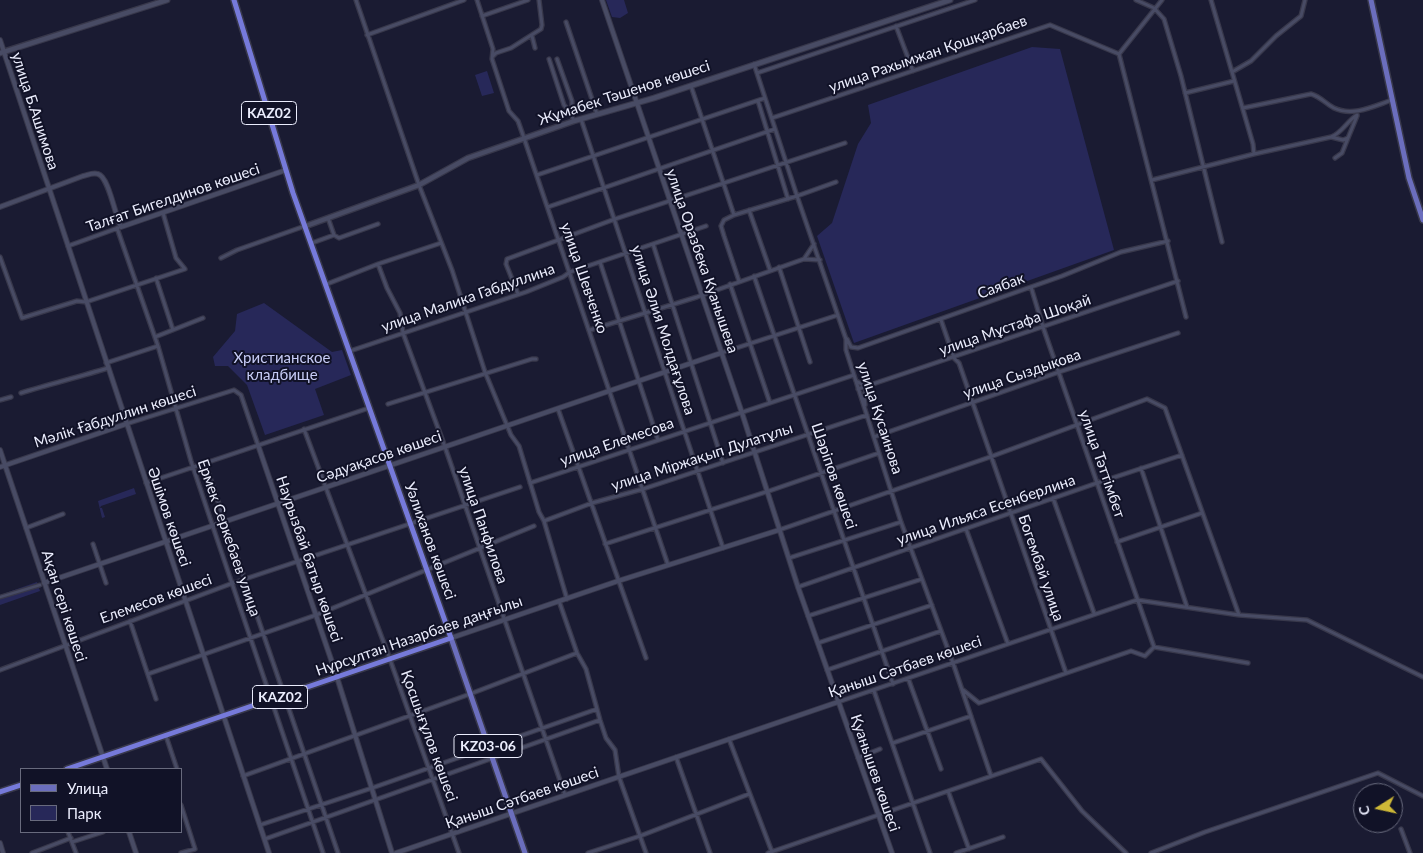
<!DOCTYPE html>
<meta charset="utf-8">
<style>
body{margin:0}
#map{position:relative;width:1423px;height:853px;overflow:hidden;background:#1a1b32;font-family:Lato,sans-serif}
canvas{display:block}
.legend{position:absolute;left:20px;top:768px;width:162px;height:65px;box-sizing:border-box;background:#111227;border:1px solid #686a7d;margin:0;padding:6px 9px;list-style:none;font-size:15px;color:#ebedfd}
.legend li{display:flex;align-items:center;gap:10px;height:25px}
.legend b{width:25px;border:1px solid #686a7d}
.north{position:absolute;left:1353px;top:783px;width:50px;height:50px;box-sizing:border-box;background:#111227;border:1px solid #686a7d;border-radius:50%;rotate:260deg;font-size:14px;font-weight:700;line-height:20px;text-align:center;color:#ebedfd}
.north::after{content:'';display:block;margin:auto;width:18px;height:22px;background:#ceb837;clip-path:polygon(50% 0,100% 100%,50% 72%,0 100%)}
</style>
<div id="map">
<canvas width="1423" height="853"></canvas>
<ul class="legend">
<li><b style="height:6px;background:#6b6ebd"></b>Улица</li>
<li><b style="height:14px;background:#272859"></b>Парк</li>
</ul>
<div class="north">С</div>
</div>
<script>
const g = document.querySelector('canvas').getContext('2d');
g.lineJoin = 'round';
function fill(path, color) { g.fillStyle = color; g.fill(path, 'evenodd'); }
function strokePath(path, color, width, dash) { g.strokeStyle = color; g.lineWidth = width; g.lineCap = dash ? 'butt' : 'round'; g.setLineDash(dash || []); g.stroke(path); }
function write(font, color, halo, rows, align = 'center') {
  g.font = font + ' Lato,sans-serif'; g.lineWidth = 4; g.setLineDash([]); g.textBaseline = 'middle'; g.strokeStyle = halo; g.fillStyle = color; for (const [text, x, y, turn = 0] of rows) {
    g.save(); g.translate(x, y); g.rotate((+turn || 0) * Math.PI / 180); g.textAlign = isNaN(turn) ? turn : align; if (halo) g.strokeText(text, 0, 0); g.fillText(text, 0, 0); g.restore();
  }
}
fill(new Path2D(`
 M 606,0 L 624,0 L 628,13 L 620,18 L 612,17 Z
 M 1032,47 L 1060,49 L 1114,250 L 854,343 L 817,236 L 832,223 L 858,144 L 871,123 L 868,105 Z
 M 487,71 L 494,93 L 482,96 L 475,75 Z
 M 264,303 L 332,352 L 342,350 L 351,375 L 315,389 L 324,415 L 265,435 L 247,385 L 228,366 L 215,366 L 213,357 L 235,331 L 237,314 Z
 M 134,488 L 136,494 L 101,506 L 100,508 L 102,508 L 105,517 L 102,518 L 98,501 Z
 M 37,582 L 40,591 L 0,605 L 0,595 Z`), '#272859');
const pedestrian = new Path2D(`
 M 0,597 L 40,585`);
const minor = new Path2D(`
 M 356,0 L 419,185 L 452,270 L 485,372 L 511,435 L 519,446 L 539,512 L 544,521 L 567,599
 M 477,0 L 493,49 L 492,59 L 509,111 L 518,121 L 524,138 L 668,565
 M 1136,0 L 1154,8 L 1164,19 L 1181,76 L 1222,242
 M 1211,0 L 1253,144 L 1254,154
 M 482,16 L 528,0
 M 566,22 L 597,114
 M 896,26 L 913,71
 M 367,35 L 464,0
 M 532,36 L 535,48
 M 1119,54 L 1162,0
 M 493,56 L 496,53 L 511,48 L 541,29 L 542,25 L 539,0
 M 549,59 L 564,105 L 570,112 L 574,121
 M 557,59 L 572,101 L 572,114
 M 754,64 L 797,196 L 846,339 L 846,350 L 901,522 L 953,663 L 991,776
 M 1232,72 L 1251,61 L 1276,36 L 1301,16 L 1305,0
 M 757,73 L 975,0
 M 691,86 L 734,215
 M 1185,93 L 1234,81
 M 758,101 L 788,199
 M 1243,108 L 1311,94 C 1321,97 1326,104 1334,108 C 1353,117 1374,106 1392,100
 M 772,118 L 1050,25 L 1119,54 L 1186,317
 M 581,119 L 723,548
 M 1331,137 L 1343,140 L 1348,138 L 1357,116
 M 1335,158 L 1342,153 L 1348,138
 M 537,175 L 765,98
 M 1152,180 L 1254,154 L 1331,137 C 1342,133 1347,121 1357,115
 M 548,207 L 775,129
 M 749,210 L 770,270
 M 328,218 L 334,235 L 339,238 L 378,224
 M 117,228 L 158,346 L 191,461 L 211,521 L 323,853
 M 312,243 L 334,235
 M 653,244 L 723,463
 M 68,246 L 118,228
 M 0,257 L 22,318 L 77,301 L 86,302 L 185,269 L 176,258 L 163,213
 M 221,258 L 237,250 L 305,226
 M 804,259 L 814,244
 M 600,262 L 658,440
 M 378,264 L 387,288 L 400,313 L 403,333 L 445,447 L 565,795
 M 779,267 L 810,362
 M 754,276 L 893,684
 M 156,278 L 173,330
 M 739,281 L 724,236 L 721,226 L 724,220 L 734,215 L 797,196 L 836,182
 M 327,284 L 378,264 L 441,243
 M 730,284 L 770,403
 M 1031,287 L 1043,327 L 1154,647
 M 518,294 L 506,264 L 507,259 L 615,219 L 845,143
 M 941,320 L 954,358 L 959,363 L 1066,673
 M 590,330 L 697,297 L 804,259 L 820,260
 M 155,337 L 203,318
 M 847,339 L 851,347 L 858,348 L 1062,276 L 1121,252 L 1168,241
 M 350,351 L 526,292 L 563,277 L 570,272 L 706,226
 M 721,353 L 838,315
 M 106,363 L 158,346
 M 856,381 L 867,387 L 864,396 L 865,405
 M 858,389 L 1178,281
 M 21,393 C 50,384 79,377 108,368
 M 0,400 L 11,397
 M 388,404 L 532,359 L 536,359
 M 558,409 L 646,658
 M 126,424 L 234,390 L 241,395 L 258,445
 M 304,429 L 388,654 L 459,853
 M 874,437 L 1059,372 L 1178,333
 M 205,463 L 338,853
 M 1141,468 L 1187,607
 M 146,483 L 369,408
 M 530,483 L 854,375
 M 1053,498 L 1094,613
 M 544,521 L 592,503 L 643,489 L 867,415
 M 26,528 L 63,514
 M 966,529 L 1008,644
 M 779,530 L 990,457 L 1147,399 L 1165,408 L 1239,615
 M 1117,542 L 1202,513
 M 93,544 L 106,583
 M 605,544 L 772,490 L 879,453
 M 789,558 L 901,522
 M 798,587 L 1097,483 L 1182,455
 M 559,601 L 577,653 L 586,669 L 600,720 L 606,738 L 615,750 L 619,777 L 646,853
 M 808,616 L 922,579
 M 130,621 L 156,699
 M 818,643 L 932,605
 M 0,670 L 233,583 L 520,487
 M 827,670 L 941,631
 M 148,674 L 316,615 L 534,526
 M 908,678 L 941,769
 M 963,690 L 979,703 L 1131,651 L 1145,656 L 1154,647 L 1248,663
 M 874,691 L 930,853
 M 838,702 L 1137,600 L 1239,615 L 1307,620 L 1423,677
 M 166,736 L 177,769
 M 729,739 L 772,852
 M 893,743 L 971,716
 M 676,757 L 710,853
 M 858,758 L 880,749
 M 243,776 L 470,694 L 577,653
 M 948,791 L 969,849
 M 181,805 L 195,849 L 181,853
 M 260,825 L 372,788 L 597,709
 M 1401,829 L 1410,853
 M 68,832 L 76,853
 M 265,839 L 600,720
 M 72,842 L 103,832
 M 32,853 L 71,838
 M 588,853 L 640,836 L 749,794
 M 768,853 L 1041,759 L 1082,811 L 1126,853
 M 956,853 L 1003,837
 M 1151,853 L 1205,832 L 1378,773 L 1423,796`);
const tertiary = new Path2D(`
 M 602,0 L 742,413 L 798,587 L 892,853
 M 0,40 L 269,853
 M 0,207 L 83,176 C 88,175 93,172 98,174 C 109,177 115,216 121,227 L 286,170
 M 258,445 L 335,671 L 392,853
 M 0,450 L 107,769
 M 0,467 L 126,424
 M 44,583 L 721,353
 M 451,638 L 618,581 L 779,530
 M 129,832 L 136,853
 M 0,843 L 3,853
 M 396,853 L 838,702`);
const secondary = new Path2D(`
 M 0,53 L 167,0
 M 306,226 L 419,185 L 468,158 L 574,121 L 654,98 L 950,0`);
const primary = new Path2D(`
 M 1371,0 L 1409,178 L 1423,220
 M 451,638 L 525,853`);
const trunk = new Path2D(`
 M 67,769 L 451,638 L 293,193 L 234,0
 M 0,792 L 21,785`);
strokePath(pedestrian, '#38384b', 5);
strokePath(minor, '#38384b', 5.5);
strokePath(tertiary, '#38384b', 6);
strokePath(secondary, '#38384b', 7);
strokePath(primary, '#38384b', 8);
strokePath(trunk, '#38384b', 8);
strokePath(pedestrian, '#484b64', 2.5);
strokePath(minor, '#484b64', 3);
strokePath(tertiary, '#484b64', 4);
strokePath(secondary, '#484b64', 4.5);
strokePath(primary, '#6b6ebd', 5);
strokePath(trunk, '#767ada', 5);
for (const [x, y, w] of [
 [269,113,55],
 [280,697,55],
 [488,746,68]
]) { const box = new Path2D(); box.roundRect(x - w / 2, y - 11.5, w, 23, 4); g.fillStyle = '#111227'; g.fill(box); strokePath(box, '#ebedfd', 1); }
write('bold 14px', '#ebedfd', null, [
 ["KАZ02",269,113],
 ["KАZ02",280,697],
 ["KZ03-06",488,746]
]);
write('15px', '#ebedfd', '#111227', [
 ["улица Рахымжан Қошқарбаев",928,54,-19],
 ["Жұмабек Тәшенов көшесі",624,93,-18],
 ["улица Б.Ашимова",35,111,72],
 ["Талғат Бигелдинов көшесі",173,198,-19],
 ["улица Оразбека Куанышева",702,261,71],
 ["улица Шевченко",584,278,71],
 ["Саябак",1001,286,-20],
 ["улица Малика Габдуллина",468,298,-19],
 ["улица Мұстафа Шоқай",1015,325,-19],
 ["улица Әлия Молдағұлова",663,330,72],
 ["улица Сыздыкова",1022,374,-19],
 ["Мәлік Ғабдуллин көшесі",115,417,-18],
 ["улица Кусаинова",880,418,72],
 ["улица Елемесова",617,442,-19],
 ["Сәдуақасов көшесі",379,457,-19],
 ["улица Міржақып Дулатұлы",702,457,-18],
 ["улица Тәттімбет",1102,464,71],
 ["Шәріпов көшесі",834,476,71],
 ["улица Ильяса Есенберлина",986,510,-19],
 ["Әшімов көшесі",169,517,71],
 ["улица Панфилова",483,525,71],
 ["Ермек Серкебаев улица",229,538,71],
 ["Уәлиханов көшесі",430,541,70],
 ["Наурызбай батыр көшесі",309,559,71],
 ["Богембай улица",1041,568,71],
 ["Елемесов көшесі",156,599,-20],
 ["Ақан сері көшесі",64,606,72],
 ["Нұрсұлтан Назарбаев даңғылы",419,636,-19],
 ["Қаныш Сәтбаев көшесі",905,667,-19],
 ["Қосшығұлов көшесі",429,736,70],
 ["Қуанышев көшесі",875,773,71],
 ["Қаныш Сәтбаев көшесі",522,798,-19]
]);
write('15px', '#c7ccf6', '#111227', [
 ["Христианское",282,358],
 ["кладбище",282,375]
]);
</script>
